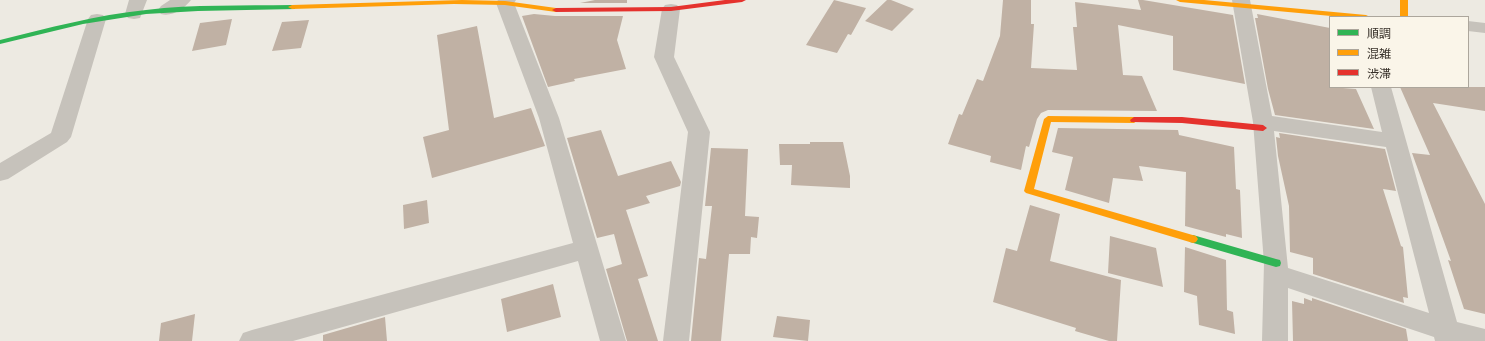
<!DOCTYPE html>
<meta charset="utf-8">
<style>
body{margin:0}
#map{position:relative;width:1485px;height:341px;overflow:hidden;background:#edeae2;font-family:"PT Sans","Noto Sans JP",sans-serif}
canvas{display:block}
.legend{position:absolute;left:1329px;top:16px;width:140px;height:72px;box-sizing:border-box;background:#faf5e9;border:1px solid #aca69c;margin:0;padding:5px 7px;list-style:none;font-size:12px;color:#373029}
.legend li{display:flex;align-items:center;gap:8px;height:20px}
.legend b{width:20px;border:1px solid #aca69c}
</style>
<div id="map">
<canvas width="1485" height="341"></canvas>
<ul class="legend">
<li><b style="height:5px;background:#30b455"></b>順調</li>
<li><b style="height:5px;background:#ff9f0a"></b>混雑</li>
<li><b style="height:5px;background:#e5322d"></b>渋滞</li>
</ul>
</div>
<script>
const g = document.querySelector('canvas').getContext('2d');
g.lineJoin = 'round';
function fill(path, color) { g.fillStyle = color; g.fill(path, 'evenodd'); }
fill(new Path2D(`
 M 595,0 L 627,0 L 627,3 L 580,3 Z
 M 834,0 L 866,8 L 851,35 L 848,34 L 837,53 L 806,45 Z
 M 887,0 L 891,0 L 914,9 L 892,31 L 865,21 Z
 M 1003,0 L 1031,0 L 1031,24 L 1034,24 L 1031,68 L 1077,70 L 1073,27 L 1077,27 L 1075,2 L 1141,10 L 1138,0 L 1143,0 L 1233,15 L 1245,84 L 1173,70 L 1173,36 L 1118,25 L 1123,75 L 1142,76 L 1157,111 L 1048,110 L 1041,113 L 1037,119 L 1029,147 L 1026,146 L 1021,170 L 990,162 L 991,156 L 948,144 L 959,114 L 962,115 L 977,79 L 983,81 L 1000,36 Z
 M 534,14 L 555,16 L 623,16 L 617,40 L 626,69 L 574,79 L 575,81 L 548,87 L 522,16 Z
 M 1257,14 L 1330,28 L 1330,87 L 1356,89 L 1374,129 L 1275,115 L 1268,89 L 1255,18 L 1258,18 Z
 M 232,19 L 226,45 L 192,51 L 200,23 Z
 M 309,20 L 301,48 L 272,51 L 282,22 Z
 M 477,26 L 494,118 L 531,108 L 545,146 L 432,178 L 423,137 L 449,130 L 437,35 Z
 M 1400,87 L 1485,87 L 1485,111 L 1433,103 L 1485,204 L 1485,314 L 1464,309 L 1448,260 L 1451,261 L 1412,153 L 1430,155 Z
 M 1058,128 L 1178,130 L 1179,135 L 1234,147 L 1236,189 L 1240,190 L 1242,238 L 1226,234 L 1226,237 L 1185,226 L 1186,172 L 1139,166 L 1143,181 L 1113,178 L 1109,203 L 1065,190 L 1073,157 L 1052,152 Z
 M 601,130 L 618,176 L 671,161 L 681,182 L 680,186 L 646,196 L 650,203 L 626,210 L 648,276 L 638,279 L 658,341 L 627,341 L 606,269 L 622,264 L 614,234 L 597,238 L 567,138 Z
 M 1279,133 L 1385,149 L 1396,191 L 1383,189 L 1401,246 L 1403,247 L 1408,298 L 1403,297 L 1404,303 L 1313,274 L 1313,258 L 1290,252 L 1289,206 L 1278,156 L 1276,137 L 1280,138 Z
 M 810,142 L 843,142 L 850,176 L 850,188 L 791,185 L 792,165 L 780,165 L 779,144 L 810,144 Z
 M 711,148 L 748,149 L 745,216 L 759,217 L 757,238 L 751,237 L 750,254 L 729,254 L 721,341 L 691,341 L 699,258 L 706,259 L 712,206 L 705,206 Z
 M 427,200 L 429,223 L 404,229 L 403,205 Z
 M 1030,205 L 1060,214 L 1050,261 L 1121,280 L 1117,341 L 1109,341 L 1075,331 L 1076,328 L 993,302 L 1006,248 L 1017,251 Z
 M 1110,236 L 1156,248 L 1163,287 L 1108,273 Z
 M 1185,247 L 1226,260 L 1227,310 L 1233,312 L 1235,334 L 1199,325 L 1197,296 L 1184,292 Z
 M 553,284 L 561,317 L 507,332 L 501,299 Z
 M 1304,298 L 1312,301 L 1312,298 L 1406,329 L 1408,341 L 1293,341 L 1292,301 L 1304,304 Z
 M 195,314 L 192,341 L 159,341 L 161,323 Z
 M 777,316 L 810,320 L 808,341 L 773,337 Z
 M 385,317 L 387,341 L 323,341 L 323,335 Z`), '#c0b1a4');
fill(new Path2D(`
 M 129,0 L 147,0 L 140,18 L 134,19 L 128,18 L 125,14 Z
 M 170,0 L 191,0 C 184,9 172,17 161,14 L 158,10 L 161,6 Z
 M 498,0 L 516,0 L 514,3 L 559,118 L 626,341 L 600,341 L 578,261 L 293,341 L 239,341 L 243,333 L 252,330 L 573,243 L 539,118 L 496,3 Z
 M 1232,0 L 1250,0 L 1272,116 L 1382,132 L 1371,87 L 1391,87 L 1457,322 L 1485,329 L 1485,341 L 1435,341 L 1434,337 L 1288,288 L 1288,341 L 1262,341 L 1264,263 L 1253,122 ZM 1274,131 L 1386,147 L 1429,313 L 1288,268 Z
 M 671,4 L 677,5 L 680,9 L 674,57 L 710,132 L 689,341 L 663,341 L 688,132 L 654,57 L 662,9 L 665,5 Z
 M 97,14 L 103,15 L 106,19 L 71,137 L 67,142 L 8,179 L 0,181 L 0,163 L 51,133 L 88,19 L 91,15 Z
 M 1468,21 L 1485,23 L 1485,33 L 1468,31 Z`), '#c6c2bb');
fill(new Path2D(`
 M 292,5 L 295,5 L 295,9 L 198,11 L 146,14 L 83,24 L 0,44 L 0,40 C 48,28 97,15 146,10 C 194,4 243,6 292,5 Z
 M 1193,235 L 1276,259 L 1280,260 L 1281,263 L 1280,266 L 1276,267 L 1190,242 L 1188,239 L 1190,236 Z`), '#30b455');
fill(new Path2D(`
 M 462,0 L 505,1 L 556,8 L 560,10 L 556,12 L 505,5 L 454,4 L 292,9 L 288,7 L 292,5 Z
 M 1176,0 L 1204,0 L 1366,15 L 1370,17 L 1342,17 L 1180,2 Z
 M 1400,0 L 1408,0 L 1408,17 L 1400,17 Z
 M 1048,116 L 1134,117 L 1138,120 L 1134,123 L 1051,122 L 1034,189 L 1196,236 L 1198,239 L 1196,242 L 1193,243 L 1026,193 L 1024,191 L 1044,119 Z`), '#ff9f0a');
fill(new Path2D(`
 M 725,0 L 746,0 L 742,2 L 671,11 L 556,12 L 552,10 L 556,8 L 671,7 Z
 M 1134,117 L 1182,117 L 1263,125 L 1267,128 L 1263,131 L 1182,123 L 1131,122 L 1130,120 Z`), '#e5322d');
</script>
